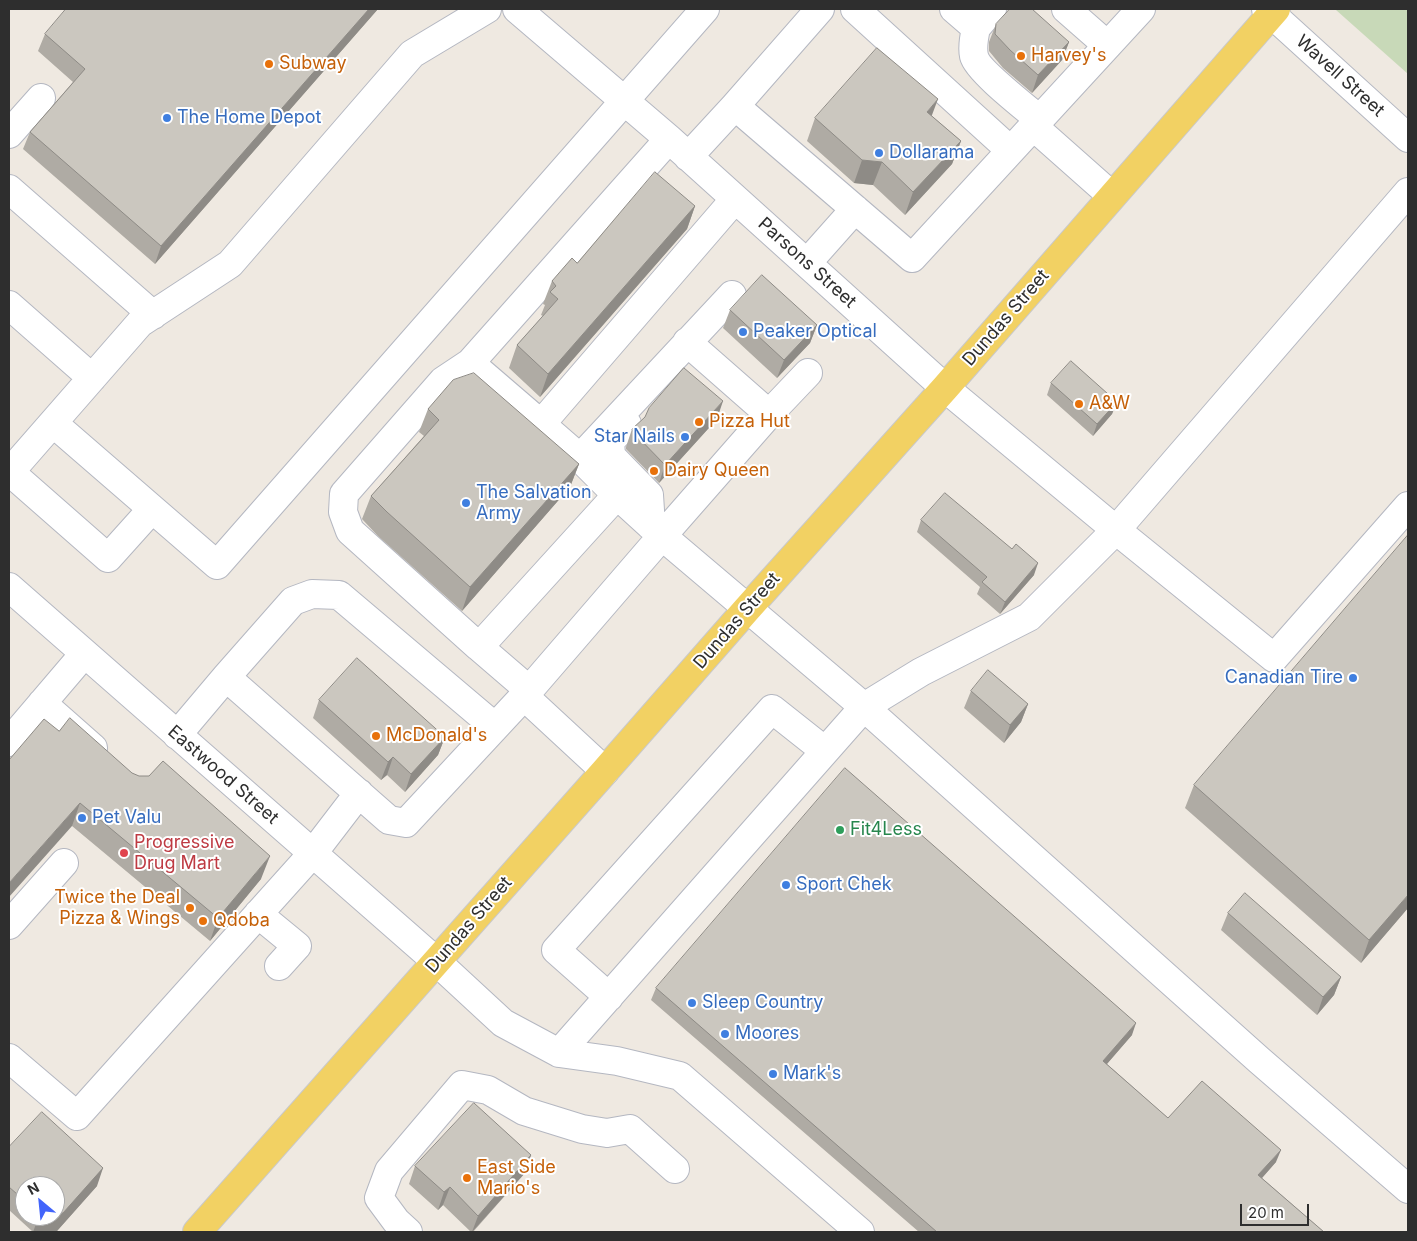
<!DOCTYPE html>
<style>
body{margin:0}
#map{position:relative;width:1417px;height:1241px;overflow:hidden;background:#efe9e1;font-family:Inter,sans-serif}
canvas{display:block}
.frame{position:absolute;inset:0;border:10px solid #2e2e2e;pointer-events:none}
.north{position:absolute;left:15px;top:1176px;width:50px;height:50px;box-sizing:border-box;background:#fff;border:1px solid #ababab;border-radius:50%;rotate:332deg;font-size:14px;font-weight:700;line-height:20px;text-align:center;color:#2e2e2e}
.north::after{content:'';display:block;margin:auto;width:18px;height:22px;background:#4264fb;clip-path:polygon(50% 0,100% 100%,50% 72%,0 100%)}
.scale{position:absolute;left:1240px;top:1204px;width:69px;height:22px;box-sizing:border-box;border:2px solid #2e2e2e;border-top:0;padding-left:6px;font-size:15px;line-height:18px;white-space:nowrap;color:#2e2e2e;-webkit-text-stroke:4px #fff;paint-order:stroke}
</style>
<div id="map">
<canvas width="1417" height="1241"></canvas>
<div class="frame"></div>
<div class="north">N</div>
<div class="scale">20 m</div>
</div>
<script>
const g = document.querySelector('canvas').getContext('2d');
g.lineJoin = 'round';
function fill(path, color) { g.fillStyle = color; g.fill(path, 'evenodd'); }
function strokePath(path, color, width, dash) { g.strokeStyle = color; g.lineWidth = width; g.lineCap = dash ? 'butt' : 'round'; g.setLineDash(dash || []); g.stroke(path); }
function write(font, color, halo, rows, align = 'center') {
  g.font = font + ' Inter,sans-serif'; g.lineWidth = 4; g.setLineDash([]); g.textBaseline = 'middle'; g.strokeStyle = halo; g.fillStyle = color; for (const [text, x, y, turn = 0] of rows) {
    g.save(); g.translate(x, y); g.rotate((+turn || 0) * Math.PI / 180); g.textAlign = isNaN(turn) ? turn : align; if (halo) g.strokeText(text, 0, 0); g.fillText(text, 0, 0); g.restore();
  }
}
fill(new Path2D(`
 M 1337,9 L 1408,9 L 1408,74 L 1336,10 Z`), '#c8d9b8');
const minor = new Path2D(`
 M 517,9 L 669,139 L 945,388 L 1116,530 L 1408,192
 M 855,9 L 1010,150
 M 954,9 L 976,28 L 992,9
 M 1066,9 L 1107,45
 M 1266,9 L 1408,138
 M 976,28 C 974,37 972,47 974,56 C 977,70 1026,108 1039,119
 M 735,106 L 820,9
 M 1033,126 L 1112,196
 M 9,134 L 41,98
 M 688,157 L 735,106 L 912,258 L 1141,9
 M 9,189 L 153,315
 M 735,199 L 541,424 L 580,458 L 617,495 L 662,536 L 769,414 L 808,373
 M 807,263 L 855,209
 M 9,305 L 92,378
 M 687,342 L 769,414
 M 470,363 L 443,381 L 344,494 L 343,512 L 350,531 L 479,647 L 529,690
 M 53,423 L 217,565 L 705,9
 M 541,424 L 470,363 L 669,139
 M 627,424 L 610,441 L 611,456 L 649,495 L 651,526
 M 580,458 L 732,295
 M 10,472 L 108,558 L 152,509
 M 9,473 L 140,323 L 230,264 L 412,54 L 487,9
 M 9,587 L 437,962 L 503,1023 L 559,1053 L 617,1061 L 680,1076 L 860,1232
 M 479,647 L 617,495
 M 226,677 L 293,601 L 312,594 L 339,595 L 495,727
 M 524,696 L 662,536 L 864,707 L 1259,1060 L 1408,1189
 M 42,703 L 93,748
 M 177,735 L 226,677 L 389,820 L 406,823 L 524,696 L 605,771
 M 9,742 L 84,654
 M 258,914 L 297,946 L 279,966
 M 9,925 L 64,863
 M 609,997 L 556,950 L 772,709 L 825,751
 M 559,1053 L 864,707 L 921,672 L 1029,617 L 1116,530 L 1274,658 L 1408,506
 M 9,1058 L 77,1116 L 313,853 L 359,793
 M 408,1232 L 396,1221 L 379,1198 L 389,1171 L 462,1085 L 488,1090 L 524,1111 L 582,1129 L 607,1133 L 630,1129 L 675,1169`);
const major = new Path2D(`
 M 197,1232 L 605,771 L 747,609 L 945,388 L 1276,9`);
strokePath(minor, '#b4b7c1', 30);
strokePath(major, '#c9c9c9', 30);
strokePath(minor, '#fff', 28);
strokePath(major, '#f2d163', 28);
fill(new Path2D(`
 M 378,9 L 155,264 L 23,149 L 30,132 L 73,82 L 38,51 L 45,34 Z
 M 996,24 L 1069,42 L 1062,60 L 1032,93 L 1003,68 L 989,51 L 989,42 Z
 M 932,116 L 961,141 L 952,164 L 905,215 L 873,185 L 854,183 L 807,141 L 815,118 Z
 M 695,206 L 687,229 L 540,397 L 509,368 L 517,345 L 543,316 L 541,315 L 545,305 L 543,304 L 552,281 L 577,263 Z
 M 730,310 L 817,325 L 810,343 L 777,378 L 723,328 Z
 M 1051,383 L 1117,402 L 1112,414 L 1093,436 L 1047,395 Z
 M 428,409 L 579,464 L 570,487 L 462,611 L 378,536 L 362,519 L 371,496 L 424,436 L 419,432 Z
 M 717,419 L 659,483 L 626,449 L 626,447 L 632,429 Z
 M 921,520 L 1034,575 L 1000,614 L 977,594 L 980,587 L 917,532 Z
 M 971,691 L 1028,704 L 1021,722 L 1004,743 L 964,708 Z
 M 319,700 L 445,737 L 438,755 L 405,792 L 387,775 L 381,780 L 313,718 Z
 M 59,731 L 132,773 L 261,879 L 210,941 L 72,826 Z
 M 1194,785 L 1408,908 L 1361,963 L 1185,808 Z
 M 1228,913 L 1341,977 L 1334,995 L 1317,1015 L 1221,930 Z
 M 656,988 L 1132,1035 L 1107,1064 L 1168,1118 L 1276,1162 L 1262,1178 L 1324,1232 L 919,1232 L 651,1000 Z
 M 9,1147 L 97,1186 L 57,1231 L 33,1232 L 9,1210 ZM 25,1186 L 55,1216 L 25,1216 Z
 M 531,1155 L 525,1173 L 473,1232 L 471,1232 L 443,1205 L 438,1210 L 409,1184 L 415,1166 Z`), '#afaba4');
fill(new Path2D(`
 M 369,9 L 378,9 L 155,264 L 161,246 Z
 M 1069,42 L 1062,60 L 1032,93 L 1038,75 Z
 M 938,99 L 929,123 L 927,112 Z
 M 961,141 L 952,164 L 905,215 L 913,192 Z
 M 862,160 L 882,162 L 873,185 L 854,183 Z
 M 695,206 L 687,229 L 540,397 L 548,374 Z
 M 817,325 L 810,343 L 777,378 L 784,360 Z
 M 723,401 L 717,419 L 659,483 L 665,465 Z
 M 1117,402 L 1112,414 L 1093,436 L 1097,424 Z
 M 579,464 L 570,487 L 462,611 L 470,587 Z
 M 1038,563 L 1034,575 L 1000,614 L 1005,602 Z
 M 1028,704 L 1021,722 L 1004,743 L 1010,725 Z
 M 445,737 L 438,755 L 405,792 L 411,774 Z
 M 393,757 L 387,775 L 381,780 L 388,762 Z
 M 80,803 L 72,826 L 9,897 L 9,883 Z
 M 270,856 L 261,879 L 210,941 L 218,918 Z
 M 1408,895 L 1408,908 L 1361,963 L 1369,940 Z
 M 1341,977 L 1334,995 L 1317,1015 L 1323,997 Z
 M 1136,1023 L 1132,1035 L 1099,1073 L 1103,1061 Z
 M 1281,1150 L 1276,1162 L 1254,1187 L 1258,1175 Z
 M 531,1155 L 525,1173 L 472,1232 L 478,1216 Z
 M 103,1168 L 97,1186 L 57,1231 L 33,1232 L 39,1216 L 55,1216 L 55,1214 Z
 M 450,1187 L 443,1205 L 438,1210 L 444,1192 Z`), '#8e8b86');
const building = new Path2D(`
 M 66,9 L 369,9 L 161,246 L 30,132 L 85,69 L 45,34 Z
 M 1010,9 L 1032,9 L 1069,42 L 1038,75 L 1010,50 L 995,34 L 996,24 Z
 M 877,48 L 938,99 L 927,112 L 961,141 L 913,192 L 882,162 L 862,160 L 815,118 Z
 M 655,172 L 695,206 L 548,374 L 517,345 L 558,299 L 550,292 L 556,286 L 552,281 L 572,258 L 577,263 Z
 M 762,275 L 817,325 L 784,360 L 730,310 Z
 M 1071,361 L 1117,402 L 1097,424 L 1051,383 Z
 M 684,368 L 723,401 L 665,465 L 633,432 L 632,429 L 645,417 L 649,408 Z
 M 474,373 L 579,464 L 470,587 L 387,512 L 371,496 L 439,420 L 428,409 L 453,380 Z
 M 945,493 L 1012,549 L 1016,544 L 1038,563 L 1005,602 L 982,582 L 987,577 L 921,520 Z
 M 1408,535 L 1408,895 L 1369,940 L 1194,785 Z
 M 357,658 L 445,737 L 411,774 L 393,757 L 388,762 L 319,700 Z
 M 988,670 L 1028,704 L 1010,725 L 971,691 Z
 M 70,718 L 132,773 L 139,776 L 149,776 L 163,761 L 270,856 L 218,918 L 80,803 L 9,883 L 9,760 L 44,719 L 59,731 Z
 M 845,768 L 1136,1023 L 1103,1061 L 1168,1118 L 1202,1081 L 1281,1150 L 1258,1175 L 1324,1232 L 937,1232 L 656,988 Z
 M 1245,893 L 1341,977 L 1323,997 L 1228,913 Z
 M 474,1103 L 531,1155 L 478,1216 L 450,1187 L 444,1192 L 415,1166 Z
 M 42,1112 L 103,1168 L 63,1213 L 55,1214 L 55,1186 L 25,1186 L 25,1201 L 9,1187 L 9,1147 Z`);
fill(building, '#cbc7bf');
strokePath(building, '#8e8b86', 1);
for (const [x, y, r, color] of [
 [1021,56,5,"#e8710a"],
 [269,64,5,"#e8710a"],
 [167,118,5,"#3f7fe0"],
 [879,153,5,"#3f7fe0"],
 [743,332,5,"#3f7fe0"],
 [1079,404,5,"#e8710a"],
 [699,422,5,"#e8710a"],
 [685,437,5,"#3f7fe0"],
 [654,471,5,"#e8710a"],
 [466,503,5,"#3f7fe0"],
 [1353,678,5,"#3f7fe0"],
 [376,736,5,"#e8710a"],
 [82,818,5,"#3f7fe0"],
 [840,830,5,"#2e9e5b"],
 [124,853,5,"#e0444e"],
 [786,885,5,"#3f7fe0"],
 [190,908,5,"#e8710a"],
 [203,921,5,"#e8710a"],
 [692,1003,5,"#3f7fe0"],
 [725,1034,5,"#3f7fe0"],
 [773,1074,5,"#3f7fe0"],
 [467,1178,5,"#e8710a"]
]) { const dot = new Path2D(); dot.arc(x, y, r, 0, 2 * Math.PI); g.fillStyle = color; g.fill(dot); strokePath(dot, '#fff', 2); }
write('18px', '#c56008', '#fff', [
 ["Harvey's",1031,56],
 ["Subway",279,64],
 ["A&W",1089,404],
 ["Pizza Hut",709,422],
 ["Dairy Queen",664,471],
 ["McDonald's",386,736],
 ["Twice the Deal",180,898,"right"],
 ["Pizza & Wings",180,919,"right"],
 ["Qdoba",213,921],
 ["East Side",477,1168],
 ["Mario's",477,1189]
], 'left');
write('18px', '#2e2e2e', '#fff', [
 ["Wavell Street",1340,76,42],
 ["Parsons Street",807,263,42],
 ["Dundas Street",1006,318,-49],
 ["Dundas Street",737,621,-49],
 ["Eastwood Street",223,775,41],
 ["Dundas Street",469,925,-49]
]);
write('18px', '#366cbe', '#fff', [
 ["The Home Depot",177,118],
 ["Dollarama",889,153],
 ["Peaker Optical",753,332],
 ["Star Nails",675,437,"right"],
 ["The Salvation",476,493],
 ["Army",476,514],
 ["Canadian Tire",1343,678,"right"],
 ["Pet Valu",92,818],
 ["Sport Chek",796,885],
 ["Sleep Country",702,1003],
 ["Moores",735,1034],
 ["Mark's",783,1074]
], 'left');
write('18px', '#27864d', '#fff', [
 ["Fit4Less",850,830]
], 'left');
write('18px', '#be3a42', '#fff', [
 ["Progressive",134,843],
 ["Drug Mart",134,864]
], 'left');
</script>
